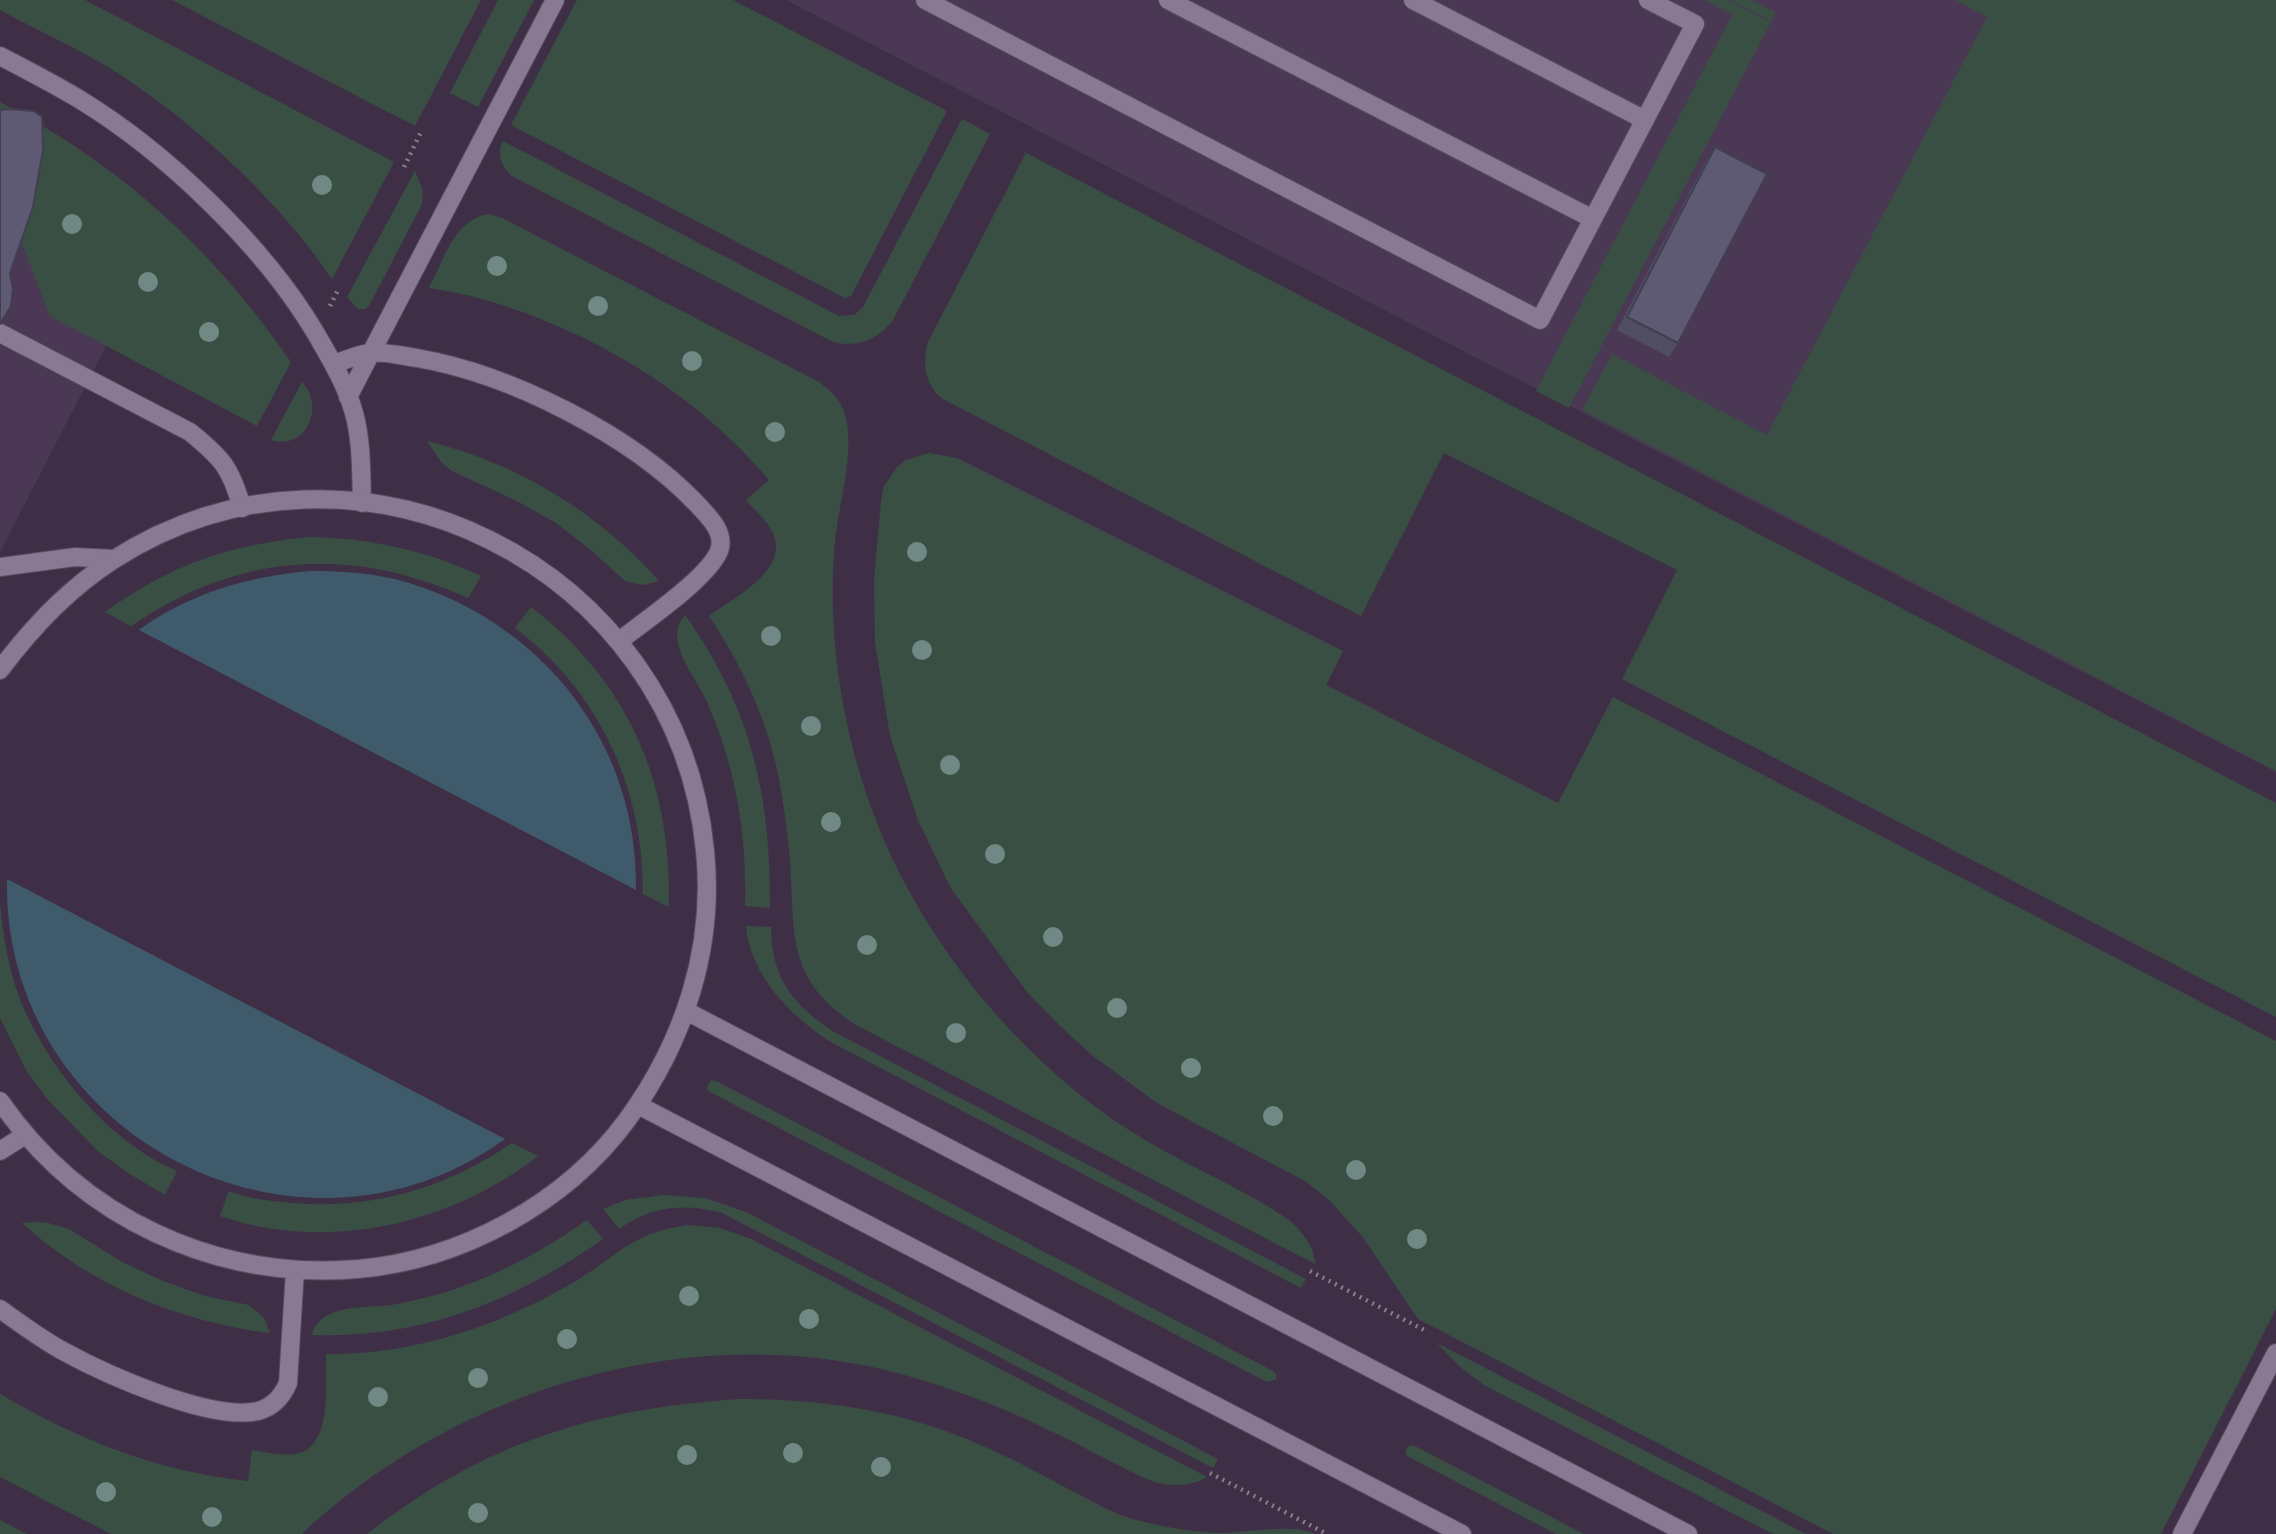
<!DOCTYPE html>
<style>
body{margin:0}
canvas{display:block;background:#3e2f46}
</style>
<canvas width="2276" height="1534"></canvas>
<script>
const g = document.querySelector('canvas').getContext('2d');
g.lineJoin = 'round';
function fill(path, color) { g.fillStyle = color; g.fill(path, 'evenodd'); }
function strokePath(path, color, width, dash) { g.strokeStyle = color; g.lineWidth = width; g.lineCap = dash ? 'butt' : 'round'; g.setLineDash(dash || []); g.stroke(path); }
fill(new Path2D(`
 M 786,0 L 2276,0 L 2276,772 Z
 M 0,112 L 155,251 L 0,552 Z`), '#4a3854');
fill(new Path2D(`
 M 0,0 L 85,0 L 394,162 L 332,279 C 278,199 194,122 113,70 C 77,48 37,30 0,10 Z
 M 172,0 L 481,0 L 415,126 Z
 M 498,0 L 534,0 L 478,107 L 450,93 Z
 M 577,0 L 733,0 L 947,111 L 851,296 L 845,298 L 511,125 Z
 M 1704,0 L 1728,0 L 1771,22 L 1569,408 L 1536,391 L 1732,15 Z
 M 1731,0 L 1751,0 L 1775,12 L 1771,21 Z
 M 1955,0 L 2276,0 L 2276,771 L 1582,410 L 1612,354 L 1767,435 L 1987,17 Z
 M 0,102 C 123,167 212,248 291,362 L 257,426 L 50,316 L 19,236 L 0,126 Z
 M 962,119 L 990,134 L 893,320 C 878,340 856,348 833,342 L 512,176 C 502,167 496,155 503,141 L 839,316 L 854,315 L 863,307 Z
 M 1026,153 L 2276,803 L 2276,1017 L 1622,679 L 1677,570 L 1444,453 L 1361,616 L 943,399 C 925,386 922,362 928,342 Z
 M 415,171 L 423,191 L 422,204 L 369,306 L 365,309 L 358,309 L 347,297 Z
 M 489,214 L 502,218 L 819,382 C 828,389 836,395 841,405 C 859,439 839,502 835,540 C 824,661 853,793 913,898 C 966,993 1051,1084 1145,1140 C 1192,1168 1244,1189 1289,1220 C 1301,1231 1315,1246 1315,1264 L 858,1026 C 785,980 795,935 790,860 C 787,828 783,796 776,765 C 764,712 739,661 709,616 C 732,599 784,573 775,539 C 772,524 755,511 746,500 L 769,480 C 696,393 591,330 482,299 C 465,294 447,291 429,288 C 444,260 454,219 489,214 Z
 M 302,382 C 325,406 307,451 271,440 Z
 M 427,441 C 517,463 598,512 659,581 L 643,585 L 625,581 L 591,550 L 556,523 L 517,501 L 452,471 L 442,463 Z
 M 929,453 L 957,458 L 1343,651 L 1326,685 L 1558,803 L 1613,697 L 2276,1041 L 2276,1309 L 2161,1534 L 1833,1534 L 1418,1319 L 1362,1236 L 1328,1199 L 1305,1181 L 1157,1103 L 1093,1056 L 1060,1026 L 1027,992 L 950,887 L 918,820 L 890,736 L 875,642 L 874,581 L 881,501 L 884,486 L 897,467 L 906,460 Z
 M 308,537 C 370,538 425,550 481,576 L 468,598 C 350,545 238,553 131,626 L 105,612 C 173,564 225,546 308,537 Z
 M 531,607 C 630,683 672,785 669,907 L 643,894 C 644,789 599,691 515,628 Z
 M 685,615 C 751,707 771,796 770,908 L 745,906 C 747,834 736,768 707,702 C 697,678 662,640 685,615 Z
 M 0,903 C 3,935 8,967 19,997 C 47,1067 107,1141 177,1171 L 165,1195 L 128,1173 L 99,1152 L 48,1100 L 26,1070 L 0,1018 Z
 M 746,926 L 771,927 C 771,978 793,1005 834,1032 L 1306,1279 L 1301,1288 L 829,1041 C 790,1015 750,975 746,926 Z
 M 711,1080 L 716,1081 L 1273,1371 L 1276,1374 L 1276,1379 L 1267,1382 L 710,1092 L 707,1089 L 708,1084 Z
 M 512,1143 L 538,1156 C 451,1224 327,1253 220,1216 L 229,1191 C 245,1198 264,1200 282,1202 C 365,1212 443,1190 512,1143 Z
 M 664,1195 L 705,1198 L 746,1212 L 1218,1459 L 1213,1468 L 722,1213 C 684,1203 652,1206 619,1229 L 603,1209 L 625,1200 Z
 M 587,1220 L 603,1239 C 515,1301 421,1339 312,1335 C 320,1302 371,1309 397,1304 C 468,1291 529,1261 587,1220 Z
 M 35,1222 L 48,1223 L 69,1229 L 122,1262 L 163,1281 L 205,1296 L 249,1305 L 264,1318 L 270,1333 C 180,1322 89,1285 22,1223 Z
 M 689,1225 L 720,1228 L 751,1239 L 1207,1477 C 1190,1487 1172,1486 1154,1482 C 1122,1469 1091,1450 1059,1435 C 1015,1413 969,1394 922,1380 C 708,1313 462,1383 302,1534 L 111,1534 L 0,1477 L 0,1394 C 76,1439 159,1472 248,1481 L 252,1450 C 265,1452 281,1456 295,1454 C 334,1449 325,1382 326,1354 C 413,1355 496,1327 571,1284 C 617,1257 631,1232 689,1225 Z
 M 1437,1343 L 1806,1534 L 1773,1534 L 1484,1385 L 1460,1367 Z
 M 740,1399 C 823,1399 906,1411 983,1446 C 1016,1460 1047,1478 1078,1494 C 1097,1504 1116,1515 1136,1520 C 1164,1527 1192,1532 1220,1533 C 1248,1533 1291,1523 1315,1534 L 367,1534 C 484,1443 592,1409 740,1399 Z
 M 1410,1445 L 1415,1446 L 1584,1534 L 1556,1534 L 1409,1457 L 1406,1454 L 1406,1449 Z
 M 0,1520 L 27,1534 L 0,1534 Z`), '#3a4f44');
fill(new Path2D(`
 M 309,571 C 343,571 377,573 409,583 C 545,625 639,746 636,890 L 139,630 C 190,593 247,577 309,571 Z
 M 7,879 L 505,1139 C 298,1289 2,1135 7,879 Z`), '#3f5a6a');
const service = new Path2D(`
 M 925,0 L 1540,320 L 1695,24 L 1648,0
 M 1168,0 L 1593,219
 M 1413,0 L 1645,120
 M 0,56 C 27,70 54,84 79,99 C 166,152 263,245 315,332 C 330,358 346,384 354,413 C 362,442 361,473 362,503
 M 0,333 L 190,432 C 222,458 231,468 242,508
 M 334,364 C 345,360 357,355 369,353 C 383,351 403,356 417,358 C 510,374 631,435 696,503 C 707,515 724,530 720,548 C 713,575 642,623 619,641
 M 348,397 L 555,0
 M 0,567 L 75,557 L 114,559
 M 0,1151 L 25,1135
 M 0,1309 C 21,1324 41,1339 63,1351 C 105,1374 211,1422 258,1411 C 273,1407 282,1397 288,1383 L 295,1270
 M 2182,1534 L 2276,1353`);
const minor = new Path2D(`
 M 0,670 C 32,627 68,589 113,560 C 356,404 678,566 705,851 C 715,948 684,1042 627,1120 C 565,1204 461,1260 358,1269 C 216,1281 81,1218 0,1101
 M 686,1011 L 1688,1534
 M 638,1105 L 1462,1534`);
strokePath(service, '#584c60', 20);
strokePath(minor, '#584c60', 20);
strokePath(new Path2D(`
 M 404,167 L 422,130
 M 330,306 L 339,288
 M 1310,1271 L 1428,1332
 M 1210,1473 L 1327,1534`), '#897d8f', 4.5, [2, 5]);
strokePath(service, '#897993', 18);
strokePath(minor, '#897993', 18);
g.fillStyle = '#718984';
for (const [x, y] of [
 [322,185],
 [72,224],
 [497,266],
 [148,282],
 [598,306],
 [209,332],
 [692,361],
 [775,432],
 [917,552],
 [771,636],
 [922,650],
 [811,726],
 [950,765],
 [831,822],
 [995,854],
 [1053,937],
 [867,945],
 [1117,1008],
 [956,1033],
 [1191,1068],
 [1273,1116],
 [1356,1170],
 [1417,1239],
 [689,1296],
 [809,1319],
 [567,1339],
 [478,1378],
 [378,1397],
 [793,1453],
 [687,1455],
 [881,1467],
 [106,1492],
 [478,1513],
 [212,1517]
]) { g.beginPath(); g.arc(x, y, 10, 0, 2 * Math.PI); g.fill(); }
fill(new Path2D(`
 M 1715,147 L 1678,343 L 1669,357 L 1617,330 L 1706,161 Z`), '#514d63');
const building = new Path2D(`
 M 10,109 L 34,111 L 42,117 L 43,150 L 33,207 L 10,273 L 13,289 L 11,306 L 0,324 L 0,110 Z
 M 1715,147 L 1767,174 L 1678,343 L 1627,317 Z`);
fill(building, '#5e5a73');
strokePath(building, '#423f50', 2);
</script>
